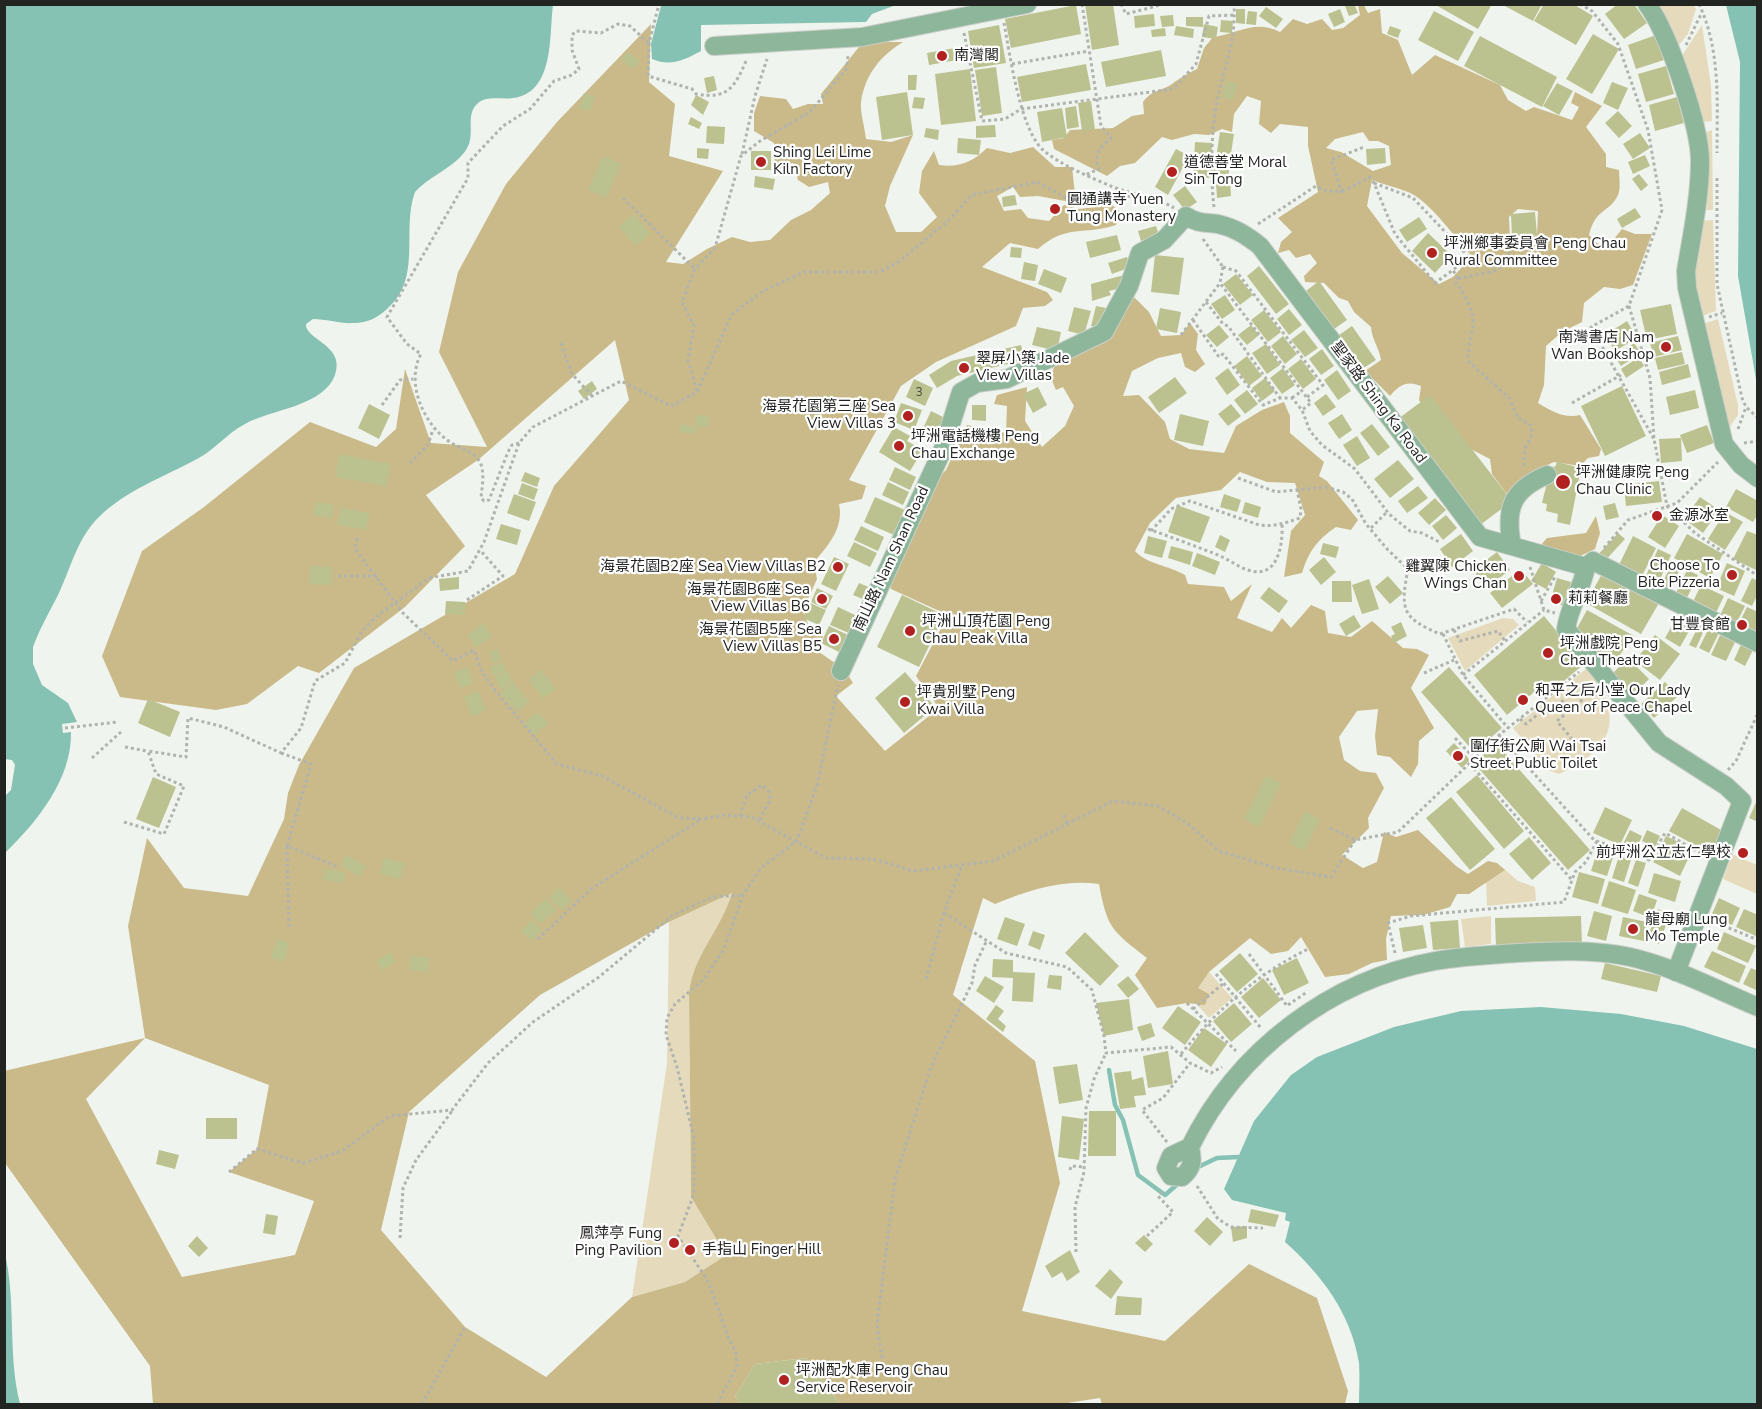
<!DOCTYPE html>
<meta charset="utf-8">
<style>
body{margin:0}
#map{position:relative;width:1762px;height:1409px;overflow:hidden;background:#f0f4ee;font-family:"Nunito Sans",sans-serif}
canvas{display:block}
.frame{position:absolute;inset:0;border:6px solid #222422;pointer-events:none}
</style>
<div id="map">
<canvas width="1762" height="1409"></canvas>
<div class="frame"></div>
</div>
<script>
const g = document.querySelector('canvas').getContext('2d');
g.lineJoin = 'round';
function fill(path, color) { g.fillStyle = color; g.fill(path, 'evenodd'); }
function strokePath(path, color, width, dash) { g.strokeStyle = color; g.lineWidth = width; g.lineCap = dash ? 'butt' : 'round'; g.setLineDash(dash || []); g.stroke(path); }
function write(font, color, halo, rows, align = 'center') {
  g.font = font + ' "Nunito Sans","Noto Sans TC",sans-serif'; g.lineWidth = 4.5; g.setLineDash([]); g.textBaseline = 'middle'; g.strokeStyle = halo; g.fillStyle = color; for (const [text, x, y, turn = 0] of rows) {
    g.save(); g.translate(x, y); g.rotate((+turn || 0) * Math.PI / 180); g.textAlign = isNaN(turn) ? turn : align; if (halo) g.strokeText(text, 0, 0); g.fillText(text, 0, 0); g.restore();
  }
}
fill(new Path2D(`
 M 1658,5 L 1694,5 L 1696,9 L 1688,34 L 1677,47 L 1669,24 Z
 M 1702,25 L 1711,85 L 1712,121 L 1703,122 L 1678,62 Z
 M 1712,130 L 1713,210 L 1707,210 L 1708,149 L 1706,132 Z
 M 1713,220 L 1716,311 L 1702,316 L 1693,283 L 1701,221 Z
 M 1718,319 L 1738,405 L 1738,415 L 1729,428 L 1703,324 Z
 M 1503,618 L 1513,619 L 1519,625 L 1465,671 L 1448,638 Z
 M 1587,668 C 1625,718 1615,748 1559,774 L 1548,770 L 1513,728 Z
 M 1732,854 L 1757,865 L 1757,894 L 1723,879 Z
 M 1502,867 L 1518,881 L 1535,887 L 1536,901 L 1487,906 L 1486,880 Z
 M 732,893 C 722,929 693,955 689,993 L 691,1197 L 726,1255 L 685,1282 L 632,1297 L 667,1063 L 669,922 Z
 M 1491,916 L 1491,944 L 1465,947 L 1461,919 Z
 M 1209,972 L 1232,998 L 1209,1018 L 1187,993 Z`), '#e5dbbc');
fill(new Path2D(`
 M 1358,5 L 1364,5 L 1368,13 L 1380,9 L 1382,33 L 1398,40 L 1412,75 L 1435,55 L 1500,85 L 1508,100 L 1526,111 L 1534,107 L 1572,120 L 1579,107 L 1571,103 L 1575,92 L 1602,106 L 1586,127 L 1606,154 L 1606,167 L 1619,170 C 1619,178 1621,189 1618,195 C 1609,214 1596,207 1589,235 L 1598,244 L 1614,239 L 1622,229 L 1635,234 L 1652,234 L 1633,285 L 1620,289 L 1604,287 L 1584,303 L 1582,322 L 1562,332 L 1546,346 L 1544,385 L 1538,403 C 1551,411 1565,419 1580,415 L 1601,449 L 1599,456 L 1588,458 L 1580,466 L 1554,462 L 1539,469 L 1509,497 L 1492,474 L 1490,459 L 1457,442 L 1431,417 L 1419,400 L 1421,386 C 1407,380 1399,385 1390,396 L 1365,371 L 1381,360 C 1379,347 1372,340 1371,327 L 1354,312 L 1348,301 L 1339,298 L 1324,283 L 1305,282 L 1304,276 L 1317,263 L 1310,254 L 1296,258 L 1289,250 L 1278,253 L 1281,242 L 1292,232 L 1278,218 L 1318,192 L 1308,146 L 1308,127 L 1280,124 L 1271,133 L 1259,124 L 1261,101 L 1247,96 L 1234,114 L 1232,132 L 1222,129 L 1209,135 L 1194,134 L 1172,140 L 1162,137 L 1135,163 L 1120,166 L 1107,176 L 1054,149 L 1052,140 L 1064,138 L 1070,130 L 1113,128 L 1132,116 L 1144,114 L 1143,102 C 1153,89 1160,92 1172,84 C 1180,78 1187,74 1197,69 L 1204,48 L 1213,37 C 1238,34 1255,19 1280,32 L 1293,19 L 1307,24 L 1322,19 L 1332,30 L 1343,28 L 1360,15 ZM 1363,132 L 1369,141 L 1378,141 L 1389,146 L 1391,165 L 1373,171 L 1341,152 L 1326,148 L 1335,139 ZM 1372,180 C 1384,185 1396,187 1408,192 C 1430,201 1455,238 1472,256 L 1453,277 L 1439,284 L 1402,253 L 1367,206 ZM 1518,209 L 1538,211 L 1537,235 L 1510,239 L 1509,217 Z
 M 651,24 L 649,82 L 675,104 L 669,156 L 723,171 L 666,262 L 683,264 L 707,249 L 732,237 L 750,242 L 770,240 L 791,220 L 811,210 L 830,193 L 828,182 L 809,187 L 798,180 L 793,163 L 775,171 L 774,143 L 754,131 L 754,113 L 760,96 L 786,99 L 793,109 L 808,104 L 823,104 L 821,94 L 863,42 L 903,42 C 880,56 865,75 861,102 C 860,113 865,128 866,139 L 891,142 L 913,135 L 890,186 L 885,206 L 896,232 L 921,232 L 937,217 L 919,193 L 922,171 L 934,151 L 939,165 C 958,168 973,162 987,148 L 1010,153 L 1033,147 L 1055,167 L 1072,167 L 1076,203 L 1038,196 L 1020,197 L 1013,187 L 997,196 L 1004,211 L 1021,209 L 1028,218 L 1049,221 L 1064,205 L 1079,209 L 1112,205 L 1121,212 L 1116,225 C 1083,236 1068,223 1038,249 L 1010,243 L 982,267 L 1047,292 L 1053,300 L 1045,306 L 1023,308 L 1016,326 L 936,362 L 901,386 L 849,480 L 866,486 L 862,499 L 839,504 C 844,527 829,545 814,562 L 817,579 L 803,610 L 809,627 L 823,636 L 819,652 L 845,670 L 853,683 L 836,696 L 885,751 L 939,708 L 916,676 L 948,615 L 891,589 L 886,579 L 931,485 L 946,470 L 967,425 L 1006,433 L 1007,406 L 994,404 L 997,395 L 1027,387 L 1025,421 L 1042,447 L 1065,426 L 1074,406 L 1063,387 L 1056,390 L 1051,378 L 1056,359 L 1077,351 L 1127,290 L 1149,312 L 1161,336 L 1181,335 L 1190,323 L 1198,334 L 1196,350 L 1205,364 L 1195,372 L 1185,367 L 1181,353 L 1158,358 L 1132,371 L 1123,396 L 1139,395 L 1165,422 L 1170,439 L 1189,449 L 1224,453 L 1236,426 L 1262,410 L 1284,402 L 1290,416 L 1290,433 L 1324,462 L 1319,476 L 1327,481 L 1358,520 L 1351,530 L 1336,527 C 1317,540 1309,551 1302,573 L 1284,577 L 1291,531 L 1305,515 L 1295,483 L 1267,482 L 1240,472 L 1221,490 L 1176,498 L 1150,523 L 1135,551 C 1148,565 1168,565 1185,575 L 1188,584 L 1224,587 L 1231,601 L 1252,584 L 1237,618 L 1272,632 L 1282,618 L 1291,628 L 1311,605 L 1325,611 L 1328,633 L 1351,637 L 1372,621 L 1403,648 L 1417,649 L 1429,655 L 1411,688 L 1434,728 L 1419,741 L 1418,764 L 1411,777 L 1390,757 L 1377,755 L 1375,736 L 1378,709 L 1357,711 L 1339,737 L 1344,760 L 1360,771 L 1376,773 L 1384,788 L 1368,818 L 1369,828 L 1342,855 L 1363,868 L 1377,862 L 1384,832 L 1396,837 L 1418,830 L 1456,866 L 1468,874 L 1488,861 L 1497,863 L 1505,870 L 1469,894 L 1457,894 L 1450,907 L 1423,915 L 1391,916 L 1386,939 L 1387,960 L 1372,963 L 1349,974 L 1325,977 L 1301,937 L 1288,951 L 1271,954 L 1250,938 L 1209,972 L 1198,988 L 1209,994 L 1205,1005 L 1187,1003 L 1157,1008 L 1135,975 L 1147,958 C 1112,931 1107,928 1099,884 C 1062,879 1029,890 995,904 L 983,898 L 953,995 L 1035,1061 L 1060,1183 L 1022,1311 L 1165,1341 L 1249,1264 L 1317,1298 L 1348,1391 L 1345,1404 L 1102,1404 L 1100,1398 L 1061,1404 L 840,1404 L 806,1358 L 755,1364 L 735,1397 L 741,1404 L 153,1404 L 150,1366 L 5,1163 L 4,1071 L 145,1038 L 128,926 L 147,838 L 184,888 L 248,896 L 284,819 L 288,793 L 299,765 L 354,668 L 515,574 L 554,486 L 629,400 L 615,340 L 478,460 L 426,495 L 465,546 L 405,607 L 319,673 L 298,666 L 247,704 L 216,710 L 120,697 L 102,656 L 142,551 L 204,507 L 310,422 L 376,447 L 396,429 L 405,369 L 431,443 L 487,447 L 439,352 L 458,272 L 506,184 L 557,122 ZM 732,893 C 721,930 693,955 689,993 L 691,1197 L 726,1255 L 685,1282 L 632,1297 L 546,1377 L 465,1327 L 381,1230 L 409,1112 L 540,995 L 669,922 ZM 145,1038 L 269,1085 L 257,1149 L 229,1172 L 314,1201 L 295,1255 L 182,1277 L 86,1099 Z
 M 1596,516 L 1600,533 L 1595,549 L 1580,556 L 1540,546 L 1547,538 L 1586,533 Z`), '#caba89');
fill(new Path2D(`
 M 5,4 L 553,5 C 549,35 555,93 513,98 C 501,100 486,95 477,104 C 466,115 474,130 469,144 C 461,165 430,175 415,192 C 401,231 423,278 387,309 C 377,318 367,323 354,323 C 340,324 327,319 313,319 L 306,324 C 305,340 346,345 335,375 C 323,407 271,409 245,424 C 227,433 215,450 197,459 C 164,477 126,490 99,517 C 78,537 71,567 59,593 C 50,611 40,628 33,647 L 33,664 L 42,685 L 68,703 L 77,722 L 62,724 L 63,733 L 71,732 C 72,779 37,822 5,853 L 5,796 L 11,790 L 15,765 L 12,760 L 4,759 Z
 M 655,5 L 896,5 L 872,14 L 866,22 L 701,25 L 701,51 C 684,60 671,67 652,59 L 651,44 L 661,6 Z
 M 1726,5 L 1757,5 L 1757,385 L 1738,276 L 1740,62 Z
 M 1541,1007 L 1621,1014 L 1684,1026 L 1757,1049 L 1757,1404 L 1359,1404 C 1359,1391 1360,1376 1359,1363 C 1351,1313 1321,1274 1285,1242 L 1290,1222 L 1285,1220 L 1286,1213 L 1232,1200 L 1224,1189 L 1254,1121 L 1291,1075 L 1317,1057 L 1394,1027 L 1461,1011 Z
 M 4,1250 C 17,1301 7,1351 20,1404 L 5,1404 Z`), '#85c2b3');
strokePath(new Path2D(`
 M 1109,1070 L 1115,1105 L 1123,1120 L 1138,1175 L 1165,1195 L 1180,1182
 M 1196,1168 L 1217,1158 L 1238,1157`), '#85c2b3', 4.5);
fill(new Path2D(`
 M 1085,4 L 1113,4 L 1119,45 L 1092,50 Z
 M 1354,4 L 1358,13 L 1349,16 L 1345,6 Z
 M 1434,4 L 1492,4 L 1478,29 Z
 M 1501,4 L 1542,4 L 1533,21 Z
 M 1544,4 L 1573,4 L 1593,16 L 1576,45 L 1534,21 Z
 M 1618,4 L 1634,4 L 1647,23 L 1624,39 L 1605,14 Z
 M 1076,5 L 1081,34 L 1011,48 L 1005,19 Z
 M 1266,7 L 1283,19 L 1276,28 L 1259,16 Z
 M 1236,9 L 1245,9 L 1245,24 L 1236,23 Z
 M 1340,9 L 1345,22 L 1334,27 L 1328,14 Z
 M 1248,11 L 1257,12 L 1256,25 L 1246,24 Z
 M 1434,11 L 1474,32 L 1458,61 L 1418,40 Z
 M 1154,14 L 1155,26 L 1135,28 L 1134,16 Z
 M 1173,15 L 1174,26 L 1162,27 L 1160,16 Z
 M 1186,17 L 1203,17 L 1203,27 L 1186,26 Z
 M 1221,20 L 1233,21 L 1232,33 L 1220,32 Z
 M 1204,24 L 1218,27 L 1216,39 L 1202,37 Z
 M 999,25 L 1006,63 L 974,68 L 968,31 Z
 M 1176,26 L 1194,29 L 1193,38 L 1174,35 Z
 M 1390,26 L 1401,30 L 1398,38 L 1387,34 Z
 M 1165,28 L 1166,36 L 1152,37 L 1151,30 Z
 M 1593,34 L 1619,49 L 1592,94 L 1566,79 Z
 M 1656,35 L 1664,60 L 1636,69 L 1628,45 Z
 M 1480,36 L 1557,77 L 1542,107 L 1464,66 Z
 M 955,48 L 957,60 L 929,65 L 927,53 Z
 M 1161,50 L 1166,76 L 1106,87 L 1101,62 Z
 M 627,52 L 640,61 L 634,69 L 621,60 Z
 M 1086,64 L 1091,90 L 1022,102 L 1017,77 Z
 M 1666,66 L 1674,94 L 1646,102 L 1638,74 Z
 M 996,67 L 1002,113 L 982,116 L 975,70 Z
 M 970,69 L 976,121 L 941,125 L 935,74 Z
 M 908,75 L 917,75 L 916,90 L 908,90 Z
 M 714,76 L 717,90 L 707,93 L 704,78 Z
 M 1226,81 L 1237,84 L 1233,100 L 1222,98 Z
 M 1612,82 L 1628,88 L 1618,110 L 1603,103 Z
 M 1557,83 L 1573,91 L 1559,115 L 1543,106 Z
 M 907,92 L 913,135 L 882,140 L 876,97 Z
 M 584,93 L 595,97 L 590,111 L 579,108 Z
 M 696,95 L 709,102 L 703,115 L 691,105 Z
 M 914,97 L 925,98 L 923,109 L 912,108 Z
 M 1677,97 L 1684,123 L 1655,131 L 1649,105 Z
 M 1091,101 L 1095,130 L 1082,131 L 1078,103 Z
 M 1076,106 L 1079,127 L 1067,129 L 1065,108 Z
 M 1062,108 L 1067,137 L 1042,142 L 1037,112 Z
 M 1618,111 L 1632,126 L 1619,138 L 1605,123 Z
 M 691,117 L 702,123 L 699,129 L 688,124 Z
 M 995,125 L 996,137 L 976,138 L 976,126 Z
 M 707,126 L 725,127 L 724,144 L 706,143 Z
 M 926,128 L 939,130 L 938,140 L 924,137 Z
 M 1220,132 L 1234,134 L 1230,160 L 1216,158 Z
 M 1640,133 L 1650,148 L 1633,159 L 1623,144 Z
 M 958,138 L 981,140 L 979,155 L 957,153 Z
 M 1195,142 L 1212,143 L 1211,161 L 1194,160 Z
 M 697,148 L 709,149 L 708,159 L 697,158 Z
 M 1385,148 L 1386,163 L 1367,165 L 1366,149 Z
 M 1176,149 L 1189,156 L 1168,195 L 1155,187 Z
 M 751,151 L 771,151 L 771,170 L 751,170 Z
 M 1645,155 L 1650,166 L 1633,174 L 1628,162 Z
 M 603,156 L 621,164 L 606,198 L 588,190 Z
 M 1214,161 L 1230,162 L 1228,179 L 1213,177 Z
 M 1194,163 L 1211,166 L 1209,178 L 1193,175 Z
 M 1639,174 L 1648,185 L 1641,191 L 1632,179 Z
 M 755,176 L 775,179 L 773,190 L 754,187 Z
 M 1230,181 L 1231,196 L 1217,198 L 1216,183 Z
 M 1185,186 L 1197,202 L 1185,210 L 1173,195 Z
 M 1015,195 L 1017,205 L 1003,207 L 1002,197 Z
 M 1635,208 L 1641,217 L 1622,228 L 1617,219 Z
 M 1535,212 L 1537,235 L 1512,237 L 1511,214 Z
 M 634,214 L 650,233 L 636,246 L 619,227 Z
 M 1419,217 L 1427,229 L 1407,242 L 1399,230 Z
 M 1156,226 L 1159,235 L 1141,241 L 1138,231 Z
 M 1428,233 L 1451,255 L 1435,273 L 1412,251 Z
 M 1117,235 L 1121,250 L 1090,258 L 1086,242 Z
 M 1011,247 L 1022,248 L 1021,258 L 1010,257 Z
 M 1155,255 L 1184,258 L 1179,295 L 1151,292 Z
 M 1127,257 L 1131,267 L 1112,274 L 1108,263 Z
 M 1024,262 L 1038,265 L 1035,281 L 1021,279 Z
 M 1259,266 L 1289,304 L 1276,314 L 1247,276 Z
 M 1044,269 L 1067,278 L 1061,293 L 1038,284 Z
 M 1236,274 L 1253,295 L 1240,305 L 1223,284 Z
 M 1124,275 L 1126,287 L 1109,291 L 1111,295 L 1092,301 L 1091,284 Z
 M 1319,281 L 1347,320 L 1334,329 L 1306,291 Z
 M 1225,295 L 1235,310 L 1222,319 L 1211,304 Z
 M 1671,304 L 1677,334 L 1647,340 L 1640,310 Z
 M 1096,306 L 1106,308 L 1101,328 L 1091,326 Z
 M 1074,307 L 1091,311 L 1084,335 L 1068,331 Z
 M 1160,308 L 1181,312 L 1177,333 L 1156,329 Z
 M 1289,309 L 1302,325 L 1289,335 L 1277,319 Z
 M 1264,310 L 1281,332 L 1268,342 L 1251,320 Z
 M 1627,321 L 1637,338 L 1615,351 L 1605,335 Z
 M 1219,325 L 1229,337 L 1217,347 L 1206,335 Z
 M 1251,325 L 1259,335 L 1247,345 L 1238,335 Z
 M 1352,326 L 1376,360 L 1362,369 L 1339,335 Z
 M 1037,327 L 1061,332 L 1057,351 L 1032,345 Z
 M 1304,330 L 1318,348 L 1305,357 L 1291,340 Z
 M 1283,336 L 1297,354 L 1285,364 L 1271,346 Z
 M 1678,336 L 1682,350 L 1654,357 L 1650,343 Z
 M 1634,343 L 1641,353 L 1621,366 L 1615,357 Z
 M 1266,344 L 1280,365 L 1267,374 L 1252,353 Z
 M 1021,345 L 1025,360 L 957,376 L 937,388 L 929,375 L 951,361 Z
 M 1322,349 L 1334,366 L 1321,375 L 1309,359 Z
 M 1682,352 L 1685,364 L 1658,370 L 1655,358 Z
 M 1247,356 L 1262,376 L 1249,386 L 1234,366 Z
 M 1639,357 L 1644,366 L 1626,378 L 1621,369 Z
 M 1301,359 L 1316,379 L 1303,389 L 1288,369 Z
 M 1688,364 L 1691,377 L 1662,385 L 1659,372 Z
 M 1228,368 L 1240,385 L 1227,395 L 1215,378 Z
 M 1283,368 L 1295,385 L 1282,394 L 1270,378 Z
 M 1337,370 L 1351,391 L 1338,400 L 1324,380 Z
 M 1175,377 L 1187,393 L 1159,413 L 1148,397 Z
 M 1265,378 L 1275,391 L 1262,401 L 1252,388 Z
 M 914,379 L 933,388 L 925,406 L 906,397 Z
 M 592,381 L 597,389 L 584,399 L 578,391 Z
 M 1622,386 L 1646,436 L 1605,456 L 1581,406 Z
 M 1038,387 L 1047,405 L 1033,413 L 1023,394 Z
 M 1247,390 L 1258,404 L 1245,414 L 1234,400 Z
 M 1695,390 L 1699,408 L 1670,415 L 1666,397 Z
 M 1326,394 L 1336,407 L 1323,416 L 1314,403 Z
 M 1430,395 L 1512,501 L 1480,525 L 1398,419 Z
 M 901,403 L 922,410 L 914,430 L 894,422 Z
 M 369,404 L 390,415 L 379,439 L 358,428 Z
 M 1231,404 L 1241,416 L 1228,426 L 1218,414 Z
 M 972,405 L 986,405 L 986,421 L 972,420 Z
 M 931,411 L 947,419 L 936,442 L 920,435 Z
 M 1180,414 L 1209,421 L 1203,446 L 1174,440 Z
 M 1342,414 L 1352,430 L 1339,439 L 1328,423 Z
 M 696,415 L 709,416 L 708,427 L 695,426 Z
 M 681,424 L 697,427 L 695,434 L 679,432 Z
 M 1372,424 L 1390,447 L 1378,456 L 1360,433 Z
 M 1707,425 L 1714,443 L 1687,453 L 1680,435 Z
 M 894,427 L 910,436 L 907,441 L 923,450 L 910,471 L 879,452 Z
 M 1357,436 L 1370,458 L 1357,466 L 1343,445 Z
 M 1681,438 L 1682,461 L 1661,463 L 1659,439 Z
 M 339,454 L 391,464 L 386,486 L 335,477 Z
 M 1398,460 L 1414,479 L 1390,498 L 1374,479 Z
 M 1557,462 L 1581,468 L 1570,525 L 1557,522 L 1558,514 L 1546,511 L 1547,504 L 1542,503 L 1551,466 L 1555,467 Z
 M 895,467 L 916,477 L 910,490 L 889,480 Z
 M 525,472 L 540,478 L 537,487 L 521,481 Z
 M 1659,481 L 1662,502 L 1626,506 L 1624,485 Z
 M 888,482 L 909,492 L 903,505 L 882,495 Z
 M 522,483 L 538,489 L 534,500 L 518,494 Z
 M 1418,486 L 1428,498 L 1407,513 L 1398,501 Z
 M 1736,489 L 1758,501 L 1758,514 L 1753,522 L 1726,507 Z
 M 514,494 L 536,502 L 529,521 L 507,513 Z
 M 1224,494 L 1241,500 L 1237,512 L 1220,507 Z
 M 875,497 L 905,510 L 894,535 L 864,522 Z
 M 1700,497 L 1719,510 L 1703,533 L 1684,519 Z
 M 1435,498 L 1446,510 L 1429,525 L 1418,513 Z
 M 316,502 L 334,505 L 332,518 L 313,515 Z
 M 1245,502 L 1261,507 L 1258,518 L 1242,513 Z
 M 1615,503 L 1619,517 L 1606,520 L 1603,506 Z
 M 1177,505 L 1210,517 L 1200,543 L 1168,532 Z
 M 341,507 L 369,513 L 366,530 L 337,525 Z
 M 1725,512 L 1743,522 L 1725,550 L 1708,539 Z
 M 1446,515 L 1457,528 L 1443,540 L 1432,526 Z
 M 1662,515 L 1679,526 L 1665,548 L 1648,537 Z
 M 501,524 L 521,530 L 517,545 L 496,539 Z
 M 861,526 L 884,537 L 878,551 L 854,540 Z
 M 1747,531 L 1758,535 L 1758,571 L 1733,559 Z
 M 1618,533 L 1625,539 L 1603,563 L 1596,557 Z
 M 1461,534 L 1473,551 L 1452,567 L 1440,549 Z
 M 1687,534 L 1723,554 L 1710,578 L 1674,558 Z
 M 1220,535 L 1230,540 L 1225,552 L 1215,547 Z
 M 1148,536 L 1167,541 L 1162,558 L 1144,553 Z
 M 1633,536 L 1656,548 L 1641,578 L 1618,567 Z
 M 854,542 L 877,553 L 870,567 L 847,556 Z
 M 1323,543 L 1339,547 L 1336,558 L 1320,554 Z
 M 1171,546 L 1193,552 L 1190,565 L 1168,558 Z
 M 1658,549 L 1671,555 L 1657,586 L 1644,580 Z
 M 1497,552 L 1510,570 L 1486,588 L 1473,570 Z
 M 1197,553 L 1220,562 L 1215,575 L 1192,566 Z
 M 834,557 L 849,564 L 836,591 L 821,584 Z
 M 1324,557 L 1336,572 L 1321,585 L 1309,570 Z
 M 1542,563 L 1556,572 L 1546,589 L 1531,581 Z
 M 1672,563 L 1681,567 L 1668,595 L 1659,590 Z
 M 1727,563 L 1745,571 L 1734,596 L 1716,588 Z
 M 310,566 L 332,567 L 331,585 L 309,584 Z
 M 1521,569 L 1533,584 L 1502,608 L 1490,593 Z
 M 1687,570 L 1698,575 L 1684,604 L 1673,599 Z
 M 1603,572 L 1659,603 L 1641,634 L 1586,603 Z
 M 1388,576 L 1403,593 L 1390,604 L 1375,587 Z
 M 459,577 L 459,589 L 440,591 L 439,579 Z
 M 1557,578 L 1571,582 L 1564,606 L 1550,602 Z
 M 1752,578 L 1758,581 L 1758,594 L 1752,606 L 1741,601 Z
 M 1369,579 L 1379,609 L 1362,614 L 1352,585 Z
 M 1332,581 L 1351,581 L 1352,602 L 1332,602 Z
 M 859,583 L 871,588 L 865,600 L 853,595 Z
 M 1701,585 L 1724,596 L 1714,617 L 1691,606 Z
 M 1269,587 L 1288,601 L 1279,613 L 1260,598 Z
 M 817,588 L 833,596 L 826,609 L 811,602 Z
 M 902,595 L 944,615 L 919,667 L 877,647 Z
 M 1728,598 L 1745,606 L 1734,628 L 1718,620 Z
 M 446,601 L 465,602 L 465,615 L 445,614 Z
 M 810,603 L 826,610 L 819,625 L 803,618 Z
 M 838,607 L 857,616 L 849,633 L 830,625 Z
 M 1747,607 L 1758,612 L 1758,629 L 1754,637 L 1736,629 Z
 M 1587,610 L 1634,636 L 1607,672 L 1575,632 Z
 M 1354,615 L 1361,627 L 1346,636 L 1339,624 Z
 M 1544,616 L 1584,664 L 1552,691 L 1545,683 L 1507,715 L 1474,675 Z
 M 1677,617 L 1692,626 L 1680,647 L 1665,638 Z
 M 1401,622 L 1407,636 L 1394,643 L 1391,636 L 1395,634 L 1391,627 Z
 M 483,623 L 492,636 L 476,648 L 467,635 Z
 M 1711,624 L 1721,629 L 1709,653 L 1699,648 Z
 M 1699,625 L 1705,628 L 1696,648 L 1689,645 Z
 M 829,626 L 848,635 L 839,652 L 821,643 Z
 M 1722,631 L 1737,638 L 1726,661 L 1711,655 Z
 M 1655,635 L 1680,654 L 1660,680 L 1635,661 Z
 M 1743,640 L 1755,646 L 1745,666 L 1734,660 Z
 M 498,649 L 501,660 L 492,663 L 489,652 Z
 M 1628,658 L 1649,679 L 1632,696 L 1611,675 Z
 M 503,662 L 506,672 L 493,676 L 490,667 Z
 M 467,667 L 473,683 L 460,688 L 454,672 Z
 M 1449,667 L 1502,728 L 1474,752 L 1421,692 Z
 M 541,670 L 556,689 L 543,698 L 528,680 Z
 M 508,671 L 513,683 L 500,689 L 495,677 Z
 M 905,672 L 935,707 L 904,733 L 875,698 Z
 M 1665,682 L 1678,696 L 1654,718 L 1641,704 Z
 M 513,683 L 529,702 L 517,712 L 501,692 Z
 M 478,691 L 486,710 L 472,717 L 464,697 Z
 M 148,699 L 180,712 L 170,737 L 138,723 Z
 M 538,712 L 548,723 L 534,735 L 524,723 Z
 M 1454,743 L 1470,760 L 1462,768 L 1446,751 Z
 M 1496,743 L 1590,850 L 1568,870 L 1474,763 Z
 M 1477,775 L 1524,831 L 1504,849 L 1456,792 Z
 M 1266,776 L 1281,783 L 1259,827 L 1244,819 Z
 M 153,777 L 176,787 L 159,828 L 136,819 Z
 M 1451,797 L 1495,849 L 1470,870 L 1426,818 Z
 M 1758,798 L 1758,822 L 1749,818 Z
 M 1605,807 L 1632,820 L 1620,845 L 1593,833 Z
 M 1682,808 L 1723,831 L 1711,854 L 1669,831 Z
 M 1305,811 L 1320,819 L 1304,851 L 1289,843 Z
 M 1630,830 L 1642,836 L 1635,852 L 1622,846 Z
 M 1647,830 L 1660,836 L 1655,847 L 1642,841 Z
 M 1666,836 L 1693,849 L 1680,876 L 1653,862 Z
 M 1529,837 L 1551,863 L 1532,880 L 1509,854 Z
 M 1598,849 L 1614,854 L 1607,876 L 1591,871 Z
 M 347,855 L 366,866 L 359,877 L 341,865 Z
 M 1619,856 L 1631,860 L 1624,882 L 1612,878 Z
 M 384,858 L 405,863 L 401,879 L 380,874 Z
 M 1636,860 L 1646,863 L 1638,887 L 1628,883 Z
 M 325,869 L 345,872 L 343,883 L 323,880 Z
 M 1579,872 L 1605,879 L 1598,904 L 1572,897 Z
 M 1654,873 L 1681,881 L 1675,902 L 1648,893 Z
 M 1609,881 L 1636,890 L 1628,914 L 1601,906 Z
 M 559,887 L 571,901 L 561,910 L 549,897 Z
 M 1639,894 L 1657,900 L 1651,918 L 1633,911 Z
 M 1719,898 L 1740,908 L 1732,925 L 1711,916 Z
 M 546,899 L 556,910 L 540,924 L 530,913 Z
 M 1658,909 L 1670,914 L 1659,944 L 1647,939 Z
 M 1744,909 L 1758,915 L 1758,937 L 1736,927 Z
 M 1594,911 L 1612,916 L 1606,941 L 1587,936 Z
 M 1581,916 L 1582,945 L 1496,948 L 1495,918 Z
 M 1005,917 L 1025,924 L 1017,946 L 997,939 Z
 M 1623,917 L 1647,922 L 1644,941 L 1619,936 Z
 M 532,920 L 542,930 L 531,941 L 521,931 Z
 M 1458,920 L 1460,948 L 1433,950 L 1430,922 Z
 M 1423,925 L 1427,948 L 1403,952 L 1399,928 Z
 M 1033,931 L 1045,935 L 1040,950 L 1028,945 Z
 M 1085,932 L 1119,966 L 1100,986 L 1065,953 Z
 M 1724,932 L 1756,946 L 1748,963 L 1717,949 Z
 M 277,939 L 289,943 L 284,962 L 271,958 Z
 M 1712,951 L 1746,966 L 1739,983 L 1704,967 Z
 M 390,952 L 396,961 L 383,970 L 377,961 Z
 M 1240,953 L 1258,974 L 1237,992 L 1219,971 Z
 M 410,956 L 429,957 L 428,972 L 409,970 Z
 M 1297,958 L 1309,983 L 1284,995 L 1272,970 Z
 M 993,959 L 1013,960 L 1013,972 L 1035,973 L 1033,1002 L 1012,1001 L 1013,978 L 992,977 Z
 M 1605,963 L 1661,976 L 1657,992 L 1601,979 Z
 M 1751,968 L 1758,971 L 1758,991 L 1743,984 Z
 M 1049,975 L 1062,976 L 1061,990 L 1047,988 Z
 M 985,976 L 1004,987 L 994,1003 L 976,991 Z
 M 1128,976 L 1139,989 L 1128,998 L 1117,985 Z
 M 1263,978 L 1281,1000 L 1259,1018 L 1241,997 Z
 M 1129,999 L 1133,1030 L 1104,1036 L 1096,1003 Z
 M 1234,1003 L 1252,1024 L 1231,1042 L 1213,1021 Z
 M 996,1005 L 1004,1011 L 998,1019 L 1006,1026 L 1003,1032 L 986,1019 Z
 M 1178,1006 L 1201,1022 L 1185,1045 L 1162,1028 Z
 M 1151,1023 L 1155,1036 L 1142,1041 L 1137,1027 Z
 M 1204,1028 L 1227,1044 L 1211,1067 L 1188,1050 Z
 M 1168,1051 L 1173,1084 L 1148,1088 L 1143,1056 Z
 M 1077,1064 L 1083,1100 L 1059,1104 L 1053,1067 Z
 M 1131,1071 L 1132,1080 L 1143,1077 L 1146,1095 L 1134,1096 L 1136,1107 L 1120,1109 L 1114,1073 Z
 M 1089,1111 L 1116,1111 L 1116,1156 L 1088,1156 Z
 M 1062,1116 L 1084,1119 L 1079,1160 L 1058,1157 Z
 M 206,1118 L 237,1118 L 237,1139 L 206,1139 Z
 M 159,1150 L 179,1155 L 175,1169 L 156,1164 Z
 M 1251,1209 L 1279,1215 L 1275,1227 L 1248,1222 Z
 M 266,1214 L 278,1216 L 275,1235 L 263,1233 Z
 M 1207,1217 L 1223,1232 L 1210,1246 L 1194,1231 Z
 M 1247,1226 L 1247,1238 L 1233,1242 L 1231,1227 Z
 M 1144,1235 L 1153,1244 L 1145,1252 L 1135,1243 Z
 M 197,1236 L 208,1248 L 199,1257 L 188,1246 Z
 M 1070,1250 L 1080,1272 L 1067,1281 L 1062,1272 L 1052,1278 L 1045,1266 Z
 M 1110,1269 L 1123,1282 L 1111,1299 L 1095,1286 Z
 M 1117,1296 L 1142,1298 L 1141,1315 L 1115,1315 Z
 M 806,1358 L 840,1404 L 741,1404 L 735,1397 L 755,1364 Z`), '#bbc18f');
const minor = new Path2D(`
 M 1647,4 C 1668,32 1700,126 1700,161 C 1700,197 1692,235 1686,271 L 1687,288 L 1724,444 L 1741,465 L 1758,478
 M 714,46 L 862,37 L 1027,4
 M 1512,546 C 1505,509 1511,490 1547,475
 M 1586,567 C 1582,589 1569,607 1566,629 L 1659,743 L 1726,786 L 1742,801 L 1676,972
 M 1586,567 L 1593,561 L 1758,643
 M 841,671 L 943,449 L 961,392 L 977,383 L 1007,379 L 1104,332 L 1129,286 L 1140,253 L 1164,240 L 1186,216 C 1198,224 1205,222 1218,224 C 1235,228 1246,235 1260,246 L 1480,537 L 1586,567
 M 1190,1147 L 1171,1156 L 1166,1168 L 1171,1176 L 1182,1177 C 1193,1168 1193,1160 1190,1147 C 1237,1051 1330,980 1435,961 C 1462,956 1490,955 1517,953 C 1554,951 1593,949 1630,957 C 1674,967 1717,990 1758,1007`);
strokePath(minor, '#cbcfc9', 20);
strokePath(new Path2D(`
 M 1082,4 L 1101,126 L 1111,138 C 1100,147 1093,155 1099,169 L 1085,175
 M 1121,4 L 1126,14 L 1164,4
 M 1580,4 L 1592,11 L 1618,44 L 1648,130 L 1662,210 L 1629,306 L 1591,327 L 1654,439
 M 1699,4 C 1721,51 1717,103 1717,153
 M 658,8 L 649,43 L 648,76 L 692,89 L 696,94 C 729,100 735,86 747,59
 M 1004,23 C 1010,55 1020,129 1043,150 C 1062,166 1090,177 1113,187 C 1134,195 1155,196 1174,208
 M 964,33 L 982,121 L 1005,119 L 1021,109 L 1173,89 L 1196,64 L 1209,16 L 1234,15
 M 1686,45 L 1702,12
 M 1012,64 L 1089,51
 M 742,154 L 755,96 L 767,59
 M 1717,178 L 1717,284 L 1742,398 L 1746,407 L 1758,418
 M 1374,183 L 1413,198 L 1468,256 L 1453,270
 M 1342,193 L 1331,160 L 1364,147
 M 623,198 L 695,269
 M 1214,207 C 1210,174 1211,129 1218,96 C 1226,62 1236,40 1234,4
 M 1258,224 L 1316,186 C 1337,198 1350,188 1369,177 L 1374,183 L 1395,234 L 1435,283 L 1453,270 L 1458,279
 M 1203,239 L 1223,267
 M 1516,241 L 1498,270 L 1458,279 L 1456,283 C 1465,293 1475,314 1473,328 C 1471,340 1466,349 1469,362 L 1510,399 L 1517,417 L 1532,426 L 1531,438 L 1525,448 L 1523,469
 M 1223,267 L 1220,283 L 1311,403 L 1302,410
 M 1223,267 L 1236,271 L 1323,385 L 1307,397
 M 1206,302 L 1223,324 L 1228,326 L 1280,398
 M 1629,306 L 1650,378 L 1654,439 L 1667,506 L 1695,533 L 1758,576
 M 1709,317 L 1722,313
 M 1193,320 L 1219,357 L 1223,354 L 1263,405 L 1280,398 L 1292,398 L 1302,410 L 1310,431 L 1322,445 L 1355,469 L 1389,514 L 1410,531 L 1422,533 L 1441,543
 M 1181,335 L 1220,283
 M 561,343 L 572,374 L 592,396
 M 697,391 L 688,360 L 694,326 L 682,302 L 695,269 L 715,248 L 741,156 L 760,141 L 810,112 L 847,68 L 848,54
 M 1292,398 L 1302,391
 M 1572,403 L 1621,375
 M 382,405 L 400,380 L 413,379
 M 1738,429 L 1746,407
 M 519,443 L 512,445 L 508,452 L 489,500 L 484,501 L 481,498 C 482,486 485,473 480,462 C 472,449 461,450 450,442 C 424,425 405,383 421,354 L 407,344 L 387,317 L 468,178 L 468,163 L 503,126 L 530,109 L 554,81 L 572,75 L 579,69 L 572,50 L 572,35 L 576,31 L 601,33 L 618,24 L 630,26 L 649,43
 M 1744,443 L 1758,441
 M 410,463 L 428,445 L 433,429
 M 1238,478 L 1276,492 L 1326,487 L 1343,492 L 1352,499 L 1366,524 L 1388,550 L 1408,569 C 1400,610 1402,618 1440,634 L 1514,609 L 1527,622
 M 1371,528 L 1387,512
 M 1148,529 C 1171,537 1195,546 1218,555 C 1228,559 1238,567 1248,570 C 1278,580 1283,545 1282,524
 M 1151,531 L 1171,509 L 1190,501 L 1259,525 C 1274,527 1285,523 1300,518 L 1301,509 L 1297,490
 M 357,538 L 355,549 L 403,613 L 453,661 L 474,650 L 481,670 L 494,689 L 557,764 L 602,776 L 679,818 L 702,819 L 725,815 L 751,817 L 826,858 L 873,859 L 913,871 L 993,861 L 1113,801 L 1158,806 L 1187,823 L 1219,851 L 1276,868 L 1331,877 L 1355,840
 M 1604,548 L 1628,520 L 1677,503 L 1718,462
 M 1530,567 L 1544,610 L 1555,613
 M 338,576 L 377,576
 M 467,600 L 503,576 L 480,550
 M 1541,601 L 1556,575
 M 1454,630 L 1460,641 L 1498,631 L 1505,641
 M 1443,634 L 1463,675 L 1508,728
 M 1424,673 L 1454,660
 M 1463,675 L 1544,610
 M 1520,719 L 1526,724 L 1543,710 L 1546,714 L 1564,700 L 1571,709
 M 65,728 L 118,722
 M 1499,735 L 1594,840 L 1649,860 L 1665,833 L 1704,855
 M 1455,738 L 1474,758
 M 1576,744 L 1557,721 L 1595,689
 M 125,747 L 147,751
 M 281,753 L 311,764 L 287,846 L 338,867
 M 92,758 L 121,732
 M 1470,764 L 1572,880
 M 1728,770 L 1736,761 L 1758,713
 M 1064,815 L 1067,824
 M 740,816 L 747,795 L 762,785 L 770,793 L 770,800 L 759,821
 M 124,822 L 164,834 L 184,786 L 156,774 L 148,751 L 186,757 L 188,718 L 224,727 L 281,753 L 301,728 L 315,681 L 345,663 L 362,631 L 377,616 L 429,578 L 468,571 L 484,542 L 519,443 L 533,427 L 621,381 L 671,406 L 697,392 L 732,314 L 763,291 L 804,272 L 879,272 L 900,261 L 949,220 L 972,195 L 1037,182 L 1077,204 L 1138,195
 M 1330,828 L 1355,840 L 1398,832 L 1499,735 L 1579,672
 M 287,846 L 289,928
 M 944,913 L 1006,953 L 1067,967 L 1092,990 L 1104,1036 L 1106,1053 L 1171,1047 L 1190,1063 L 1211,1073 L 1222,1067
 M 1712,921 L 1758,940
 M 538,939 L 591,889 L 700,820
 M 1395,953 L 1388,923 L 1411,916 L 1564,902 L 1575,872 L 1586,862 L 1597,841
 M 1249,954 L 1287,1006
 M 1216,974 L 1261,1028
 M 926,979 L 944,913 L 962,865
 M 1187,1003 L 1236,1051
 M 1288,1005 L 1307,992
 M 1193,1009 L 1224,983
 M 1181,1054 C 1218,1009 1257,974 1310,948
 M 1167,1142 L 1142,1110 L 1163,1098 L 1190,1063
 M 1070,1170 L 1071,1166 L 1085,1167
 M 229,1172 L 257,1149 L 303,1163 L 342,1151 L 390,1116 L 452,1110 L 488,1063 L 533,1022 L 599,977 L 673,915 L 712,897 L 743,895
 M 1197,1186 L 1218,1219 L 1231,1227 L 1263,1228
 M 1147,1236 L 1173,1212 L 1158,1196 L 1164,1190
 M 400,1238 L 403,1188 L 416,1160 L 452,1111
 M 1076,1252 L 1075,1207 L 1084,1172 L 1086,1108 L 1094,1079 L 1106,1053
 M 882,1358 L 877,1325 L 895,1179 L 931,1067 L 972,983 L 975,965 L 987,940
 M 422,1404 L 465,1327
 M 717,1404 L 737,1366 L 736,1352 L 729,1339 L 708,1281 L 678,1236 L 694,1194 L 694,1138 L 677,1067 L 666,1035 L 667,1018 L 675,1004 L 703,980 L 723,951 L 743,895 L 761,868 L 797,841 L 817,785 L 838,685`), '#b0b3ae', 3, [3, 3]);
strokePath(minor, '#8eb69b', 18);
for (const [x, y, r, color] of [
 [942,56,6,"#b1211f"],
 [761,162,6,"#b1211f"],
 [1172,172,6,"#b1211f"],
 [1055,209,6,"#b1211f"],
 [1432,253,6,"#b1211f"],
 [1666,347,6,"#b1211f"],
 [964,368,6,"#b1211f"],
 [908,416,6,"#b1211f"],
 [899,446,6,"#b1211f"],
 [1563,482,8,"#b1211f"],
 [1657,516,6,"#b1211f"],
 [838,567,6,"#b1211f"],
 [1732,575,6,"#b1211f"],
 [1519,576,6,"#b1211f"],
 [822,599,6,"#b1211f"],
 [1556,599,6,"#b1211f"],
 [1742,625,6,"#b1211f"],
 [910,631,6,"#b1211f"],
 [834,639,6,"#b1211f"],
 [1548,653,6,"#b1211f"],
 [1523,700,6,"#b1211f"],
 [905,702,6,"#b1211f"],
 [1458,756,6,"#b1211f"],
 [1743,853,6,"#b1211f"],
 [1633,929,6,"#b1211f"],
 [674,1243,6,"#b1211f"],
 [690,1250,6,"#b1211f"],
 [784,1380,6,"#b1211f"]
]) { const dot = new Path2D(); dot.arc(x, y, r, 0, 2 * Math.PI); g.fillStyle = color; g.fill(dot); strokePath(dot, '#fff', 2); }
write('12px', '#484b3d', null, [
 ["3",919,393]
]);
write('15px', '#222422', '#fff', [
 ["南灣閣",954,56],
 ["Shing Lei Lime",773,153],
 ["Kiln Factory",773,170],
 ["道德善堂 Moral",1184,163],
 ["Sin Tong",1184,180],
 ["圓通講寺 Yuen",1067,200],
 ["Tung Monastery",1067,217],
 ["坪洲鄉事委員會 Peng Chau",1444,244],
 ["Rural Committee",1444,261],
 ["南灣書店 Nam",1654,338,"right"],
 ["Wan Bookshop",1654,355,"right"],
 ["翠屏小築 Jade",976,359],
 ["View Villas",976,376],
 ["海景花園第三座 Sea",896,407,"right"],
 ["View Villas 3",896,424,"right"],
 ["坪洲電話機樓 Peng",911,437],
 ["Chau Exchange",911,454],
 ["坪洲健康院 Peng",1576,473],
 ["Chau Clinic",1576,490],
 ["金源冰室",1669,516],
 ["Choose To",1720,566,"right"],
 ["Bite Pizzeria",1720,583,"right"],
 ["海景花園B2座 Sea View Villas B2",826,567,"right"],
 ["雞翼陳 Chicken",1507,567,"right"],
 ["Wings Chan",1507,584,"right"],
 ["海景花園B6座 Sea",810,590,"right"],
 ["View Villas B6",810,607,"right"],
 ["莉莉餐廳",1568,599],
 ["坪洲山頂花園 Peng",922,622],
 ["Chau Peak Villa",922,639],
 ["甘豐食館",1730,625,"right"],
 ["海景花園B5座 Sea",822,630,"right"],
 ["View Villas B5",822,647,"right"],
 ["坪洲戲院 Peng",1560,644],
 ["Chau Theatre",1560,661],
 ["和平之后小堂 Our Lady",1535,691],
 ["Queen of Peace Chapel",1535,708],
 ["坪貴別墅 Peng",917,693],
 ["Kwai Villa",917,710],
 ["圍仔街公廁 Wai Tsai",1470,747],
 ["Street Public Toilet",1470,764],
 ["前坪洲公立志仁學校",1731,853,"right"],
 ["龍母廟 Lung",1645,920],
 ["Mo Temple",1645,937],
 ["鳳萍亭 Fung",662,1234,"right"],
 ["Ping Pavilion",662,1251,"right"],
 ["手指山 Finger Hill",702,1250],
 ["坪洲配水庫 Peng Chau",796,1371],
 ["Service Reservoir",796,1388]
], 'left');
write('15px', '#222422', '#fff', [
 ["聖家路 Shing Ka Road",1378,403,53],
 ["南山路 Nam Shan Road",892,559,-65]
]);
</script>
